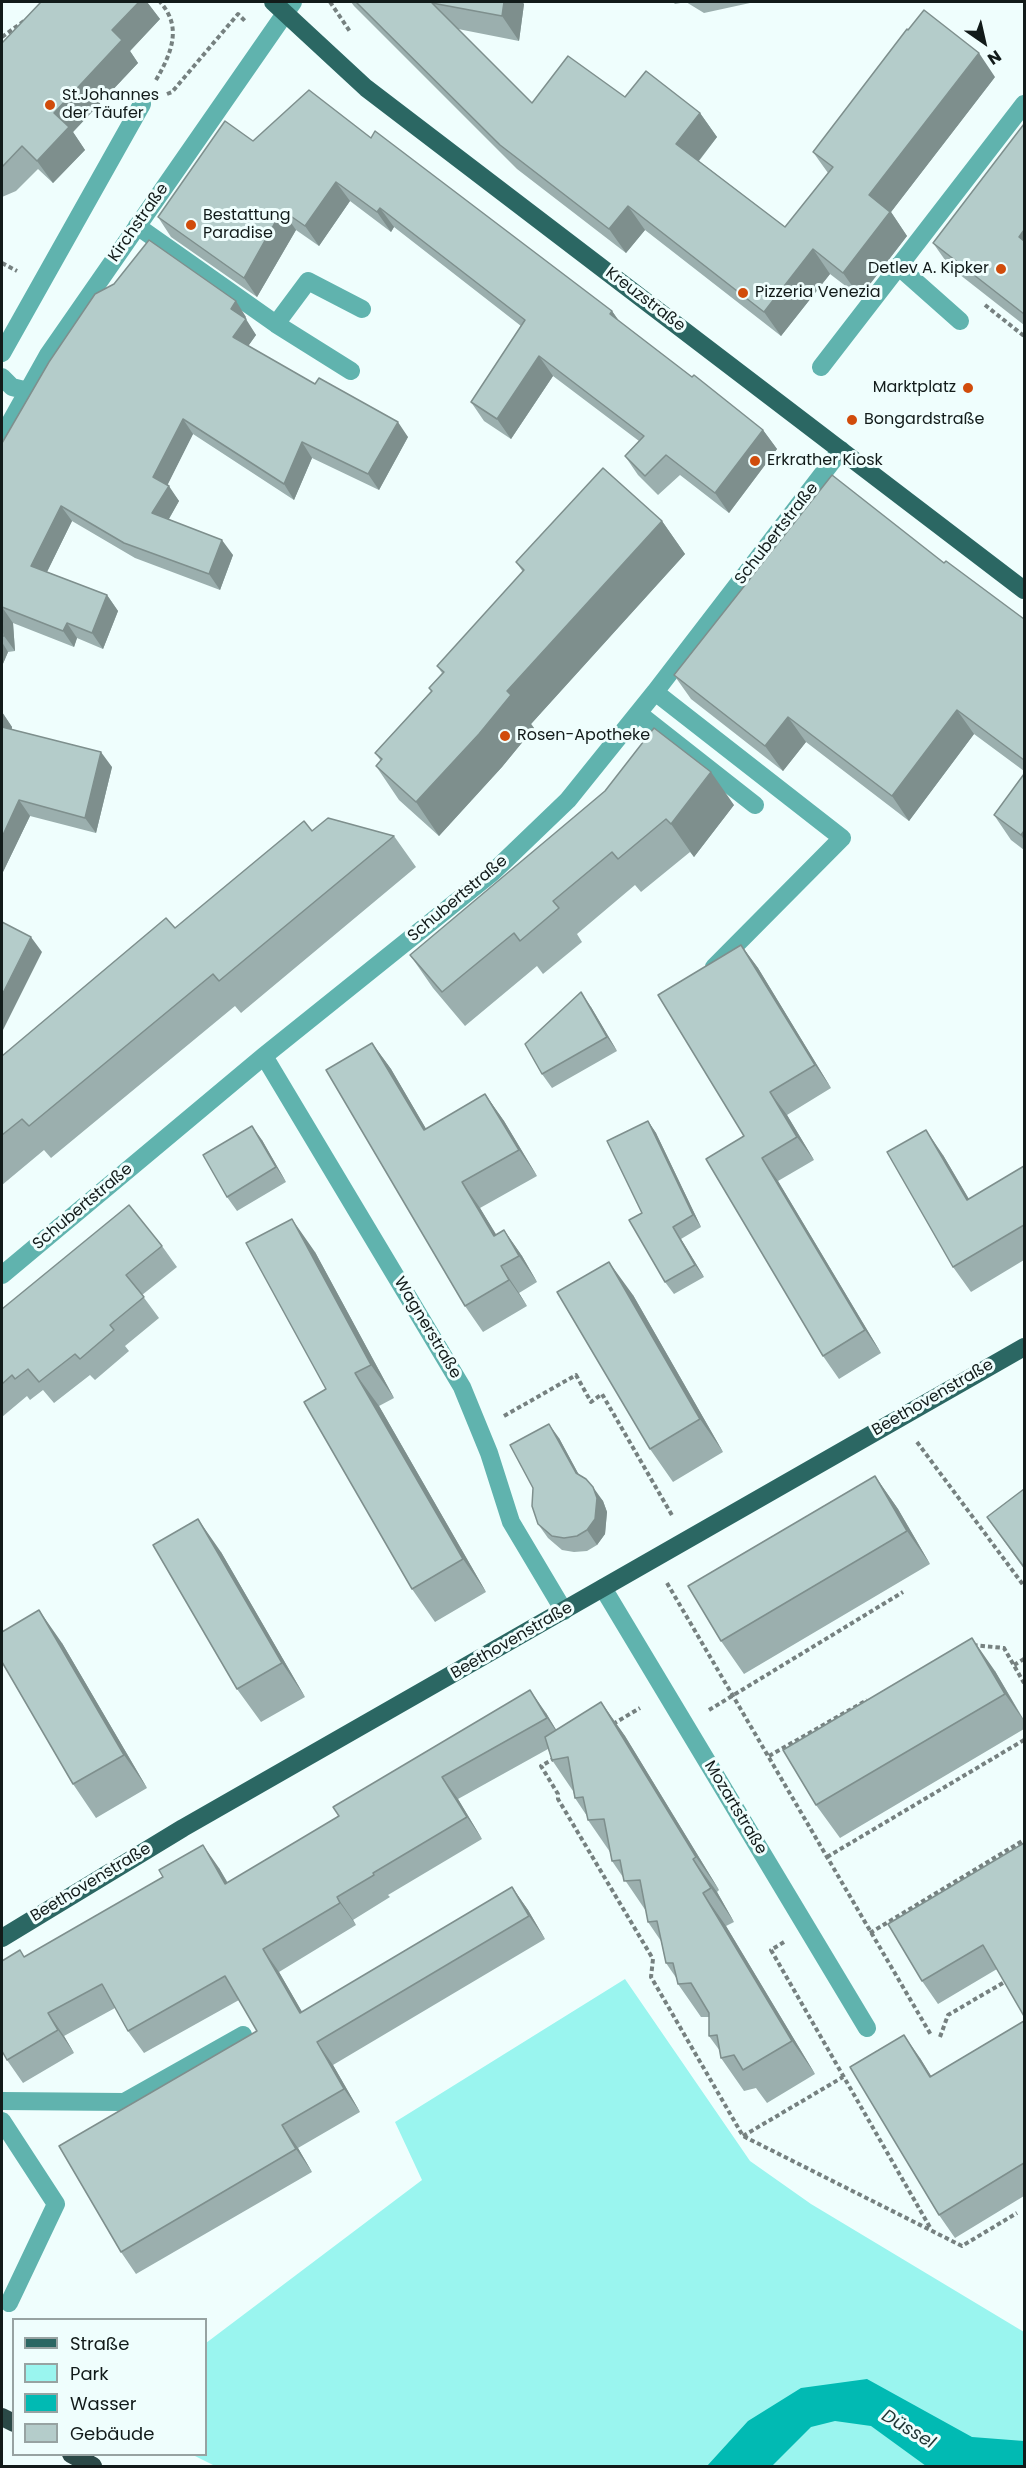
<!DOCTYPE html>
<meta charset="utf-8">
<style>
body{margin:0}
#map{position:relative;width:1026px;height:2468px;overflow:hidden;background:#effefd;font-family:Poppins,sans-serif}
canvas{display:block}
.frame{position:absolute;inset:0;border:3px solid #121b1a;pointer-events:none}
.legend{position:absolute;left:12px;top:2318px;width:195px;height:138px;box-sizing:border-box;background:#effefd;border:2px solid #97a3a2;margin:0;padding:8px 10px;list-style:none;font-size:18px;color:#121b1a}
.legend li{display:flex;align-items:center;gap:12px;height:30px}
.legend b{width:30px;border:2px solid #97a3a2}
.north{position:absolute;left:954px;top:12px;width:60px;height:60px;-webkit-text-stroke:4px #effefd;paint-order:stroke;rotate:146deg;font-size:16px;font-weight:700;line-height:24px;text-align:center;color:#121b1a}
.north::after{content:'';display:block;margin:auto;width:21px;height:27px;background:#121b1a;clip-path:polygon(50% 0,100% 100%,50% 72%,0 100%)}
</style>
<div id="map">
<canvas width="1026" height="2468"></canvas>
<div class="frame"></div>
<ul class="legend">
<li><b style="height:8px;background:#2b6763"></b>Straße</li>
<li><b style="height:16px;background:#9af5ef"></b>Park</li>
<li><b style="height:16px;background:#01bab3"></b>Wasser</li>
<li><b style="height:16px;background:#b4ccca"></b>Gebäude</li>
</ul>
<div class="north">N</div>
</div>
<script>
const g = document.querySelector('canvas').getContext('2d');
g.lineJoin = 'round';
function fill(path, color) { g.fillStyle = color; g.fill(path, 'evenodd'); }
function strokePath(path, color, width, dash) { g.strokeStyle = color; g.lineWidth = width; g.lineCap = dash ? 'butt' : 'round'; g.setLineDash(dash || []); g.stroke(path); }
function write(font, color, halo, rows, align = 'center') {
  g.font = font + ' Poppins,sans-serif'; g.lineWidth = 6; g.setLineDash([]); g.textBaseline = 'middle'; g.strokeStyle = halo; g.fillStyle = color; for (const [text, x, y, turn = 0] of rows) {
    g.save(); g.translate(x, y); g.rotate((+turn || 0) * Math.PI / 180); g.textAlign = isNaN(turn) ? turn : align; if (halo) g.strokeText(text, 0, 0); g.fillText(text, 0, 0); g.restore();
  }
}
fill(new Path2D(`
 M 625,1979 L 750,2161 L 811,2204 L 1024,2332 L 1024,2466 L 215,2466 L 193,2455 L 206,2454 L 206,2343 L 422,2180 L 395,2122 Z`), '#9af5ef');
fill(new Path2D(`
 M 867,2379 L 972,2437 L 1024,2441 L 1024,2466 L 926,2466 L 871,2426 L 835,2421 L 811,2427 L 772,2466 L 707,2466 L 748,2421 L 801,2388 Z`), '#01bab3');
strokePath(new Path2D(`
 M 330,2 L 351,33
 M 2,37 L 24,21
 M 156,80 C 171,54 183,27 160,2
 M 167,94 L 172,92 L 238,14 L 246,22
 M 2,263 L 17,271
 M 985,305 L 1024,336
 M 504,1416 L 576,1375 L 591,1402 L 602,1394 L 673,1517
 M 917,1442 L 1024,1586
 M 667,1583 L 931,2035
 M 973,1645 L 1004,1648 L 1024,1683
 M 1014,1665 L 1024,1659
 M 709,1710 L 903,1592
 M 613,1724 L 640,1708
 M 769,1756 L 867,1700
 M 555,1758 L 541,1766 L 558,1794 L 558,1799 L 653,1959 L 651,1977 L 743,2136 L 962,2246 L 1017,2213
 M 827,1857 L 1024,1740
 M 870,1933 L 1024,1840
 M 784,1942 L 771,1950 L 931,2229
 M 940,2037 L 948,2015 L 1008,1980
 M 743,2136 L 843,2077`), '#768180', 4, [4.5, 3]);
strokePath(new Path2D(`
 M 137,226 L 276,324 L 308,281 L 362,309
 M 898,266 L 960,321
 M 276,324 L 351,371
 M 2,353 L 142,104
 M 821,367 L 1024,104
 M 2,377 L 12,387 L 28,391
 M 2,437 L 48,355 L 293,2
 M 655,692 L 842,838 L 714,967
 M 638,713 L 755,805
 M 264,1056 L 462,1387 L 489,1453 L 511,1522 L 564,1611
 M 2,1275 L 264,1056 L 492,873 L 568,800 L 655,692 L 841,450
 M 603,1588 L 867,2028
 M 2,2101 L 124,2102 L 243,2035
 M 2,2121 L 56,2204 L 9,2303`), '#60b3ae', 18);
strokePath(new Path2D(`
 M 273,2 L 366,88 L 1024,590
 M 2,1938 L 183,1828 L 1024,1347`), '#2b6763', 18);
strokePath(new Path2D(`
 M 2,2417 L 14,2423
 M 71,2454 L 93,2466`), '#2b4947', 18);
fill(new Path2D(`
 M 41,2 L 147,2 L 160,19 L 130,51 L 138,63 L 73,132 L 85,150 L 53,183 L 38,169 L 16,191 L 2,197 L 2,43 Z
 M 351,2 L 522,2 L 524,4 L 519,41 L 458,29 L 532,103 L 625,97 L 700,113 L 717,137 L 699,161 L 785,227 L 828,173 L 813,152 L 995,77 L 891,212 L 907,236 L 860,297 L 830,274 L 781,336 L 645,230 L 626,253 L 517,169 L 354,6 Z
 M 673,2 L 751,2 L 750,3 L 704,13 L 686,2 L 675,4 Z
 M 1024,124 L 1024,325 L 950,267 L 933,243 Z
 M 371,138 L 612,311 L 619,321 L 692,377 L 763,430 L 777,449 L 729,513 L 680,475 L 658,495 L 638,475 L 625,456 L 639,441 L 553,376 L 511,439 L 484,421 L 471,402 L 521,326 L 394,227 L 391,232 L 350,201 L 319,246 L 296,230 L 257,297 L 171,237 L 158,217 L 253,141 Z
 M 246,317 L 245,319 L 256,335 L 248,346 L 408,437 L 379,490 L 312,458 L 294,500 L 193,434 L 167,485 L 179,501 L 169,519 L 233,555 L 220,590 L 135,558 L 72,521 L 47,572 L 107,595 L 118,611 L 103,649 L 77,638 L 74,647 L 13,623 L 15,651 L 8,652 L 2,666 L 2,443 Z
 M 662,521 L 685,554 L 531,724 L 534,728 L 502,767 L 439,836 L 399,800 L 376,766 L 381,761 L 375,753 L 431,691 L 429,688 L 442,673 L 437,666 L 523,572 L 516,562 Z
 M 944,563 L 1024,619 L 1024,771 L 974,734 L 909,821 L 806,742 L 783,771 L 691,699 L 674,675 Z
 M 2,712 L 12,727 L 12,729 L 112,767 L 96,833 L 30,816 L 2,874 Z
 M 1024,774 L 1024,850 L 1011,840 L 994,815 Z
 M 605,791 L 734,805 L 694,857 L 690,852 L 641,892 L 635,885 L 577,934 L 582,942 L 543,974 L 537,966 L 465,1026 L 433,988 L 410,955 Z
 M 312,831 L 394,836 L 416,867 L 241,1013 L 235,1006 L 51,1158 L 44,1150 L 2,1185 L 2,1056 L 175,928 Z
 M 741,945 L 758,968 L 831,1088 L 787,1115 L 814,1160 L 778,1181 L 881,1353 L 839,1379 L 823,1356 L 744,1136 Z
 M 591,1007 L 617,1051 L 552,1088 L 542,1074 Z
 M 372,1043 L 391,1069 L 426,1129 L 485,1094 L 504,1121 L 537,1176 L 480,1208 L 496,1235 L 504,1230 L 522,1256 L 537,1282 L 519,1293 L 527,1306 L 483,1332 L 465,1306 Z
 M 648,1121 L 656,1133 L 701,1227 L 681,1239 L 704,1277 L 674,1294 L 665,1282 L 642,1213 Z
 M 262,1140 L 286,1182 L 237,1211 L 227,1197 Z
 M 943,1155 L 969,1199 L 1024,1166 L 1024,1260 L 971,1292 L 953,1267 Z
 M 162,1246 L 177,1267 L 142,1295 L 159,1318 L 125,1346 L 129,1351 L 95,1380 L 90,1375 L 54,1403 L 43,1390 L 30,1400 L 27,1396 L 2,1417 L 2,1309 Z
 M 315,1252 L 394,1398 L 379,1406 L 486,1592 L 435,1622 L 412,1589 L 326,1389 Z
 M 633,1295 L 723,1452 L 673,1482 L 650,1449 Z
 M 559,1438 L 579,1475 L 603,1501 L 607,1512 L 605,1534 L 597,1545 L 587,1551 L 574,1552 L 562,1550 L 548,1538 L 538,1524 Z
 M 875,1476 L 898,1509 L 930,1564 L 744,1674 L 721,1641 Z
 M 1024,1489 L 1024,1569 L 987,1517 Z
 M 221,1552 L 305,1697 L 261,1722 L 237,1689 Z
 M 62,1643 L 147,1788 L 96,1818 L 73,1784 Z
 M 995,1671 L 1024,1720 L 1024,1729 L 840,1838 L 816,1805 Z
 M 601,1702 L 625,1736 L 719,1890 L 717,1892 L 734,1922 L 726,1926 L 815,2074 L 767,2103 L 756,2088 L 744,2091 L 721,2058 L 720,2051 L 709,2036 L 709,2017 L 701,2017 L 678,1984 L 677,1979 L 666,1963 L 661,1941 L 648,1922 L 646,1911 L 612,1861 L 610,1852 L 588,1820 L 587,1816 L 575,1798 L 573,1791 L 552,1760 L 548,1749 L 458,1799 L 482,1839 L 388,1895 L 390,1897 L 353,1920 L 356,1925 L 279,1972 L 302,2012 L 512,1887 L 528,1910 L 545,1939 L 333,2065 L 360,2112 L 298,2148 L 312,2172 L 136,2274 L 121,2252 L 257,2031 L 239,2000 L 144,2053 L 128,2031 L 115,2008 L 64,2036 L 74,2053 L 23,2083 L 7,2060 L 25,1957 L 219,1868 L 228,1883 L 546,1713 L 556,1730 Z
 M 1024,1843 L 997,1969 L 938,2004 L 922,1981 Z
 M 1024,2021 L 1024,2196 L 955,2238 L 939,2215 L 920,2058 L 931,2076 Z`), '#9bafae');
fill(new Path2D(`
 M 139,2 L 147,2 L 160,19 L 130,51 L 138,63 L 73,132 L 85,150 L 53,183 L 37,161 L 54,113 L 112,30 Z
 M 504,2 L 522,2 L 524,4 L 519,41 L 502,16 Z
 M 979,53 L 995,77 L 891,212 L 907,236 L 860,297 L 843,273 L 869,195 Z
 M 700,113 L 717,137 L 693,168 L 676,144 Z
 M 336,182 L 350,201 L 319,246 L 305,226 Z
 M 628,206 L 645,230 L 626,253 L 609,229 Z
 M 380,208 L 394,227 L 391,232 L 377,212 Z
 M 282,210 L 296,230 L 257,297 L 244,278 Z
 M 1024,230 L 1024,245 L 1019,237 Z
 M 813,249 L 830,274 L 781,336 L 764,312 Z
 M 236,301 L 246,317 L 243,323 L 246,319 L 256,335 L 244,352 L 233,337 L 231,309 Z
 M 612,311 L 626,331 L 610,314 Z
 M 539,356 L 553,376 L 511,439 L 497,419 Z
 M 183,419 L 193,434 L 164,492 L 153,477 Z
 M 398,422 L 408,437 L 379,490 L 368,474 Z
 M 763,430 L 777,449 L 729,513 L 715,493 Z
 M 302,442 L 312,458 L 294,500 L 284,484 Z
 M 169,486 L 179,501 L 163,529 L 152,513 Z
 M 61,506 L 72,521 L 42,582 L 31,566 Z
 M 662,521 L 685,554 L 531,724 L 534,728 L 502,767 L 439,836 L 416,802 L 507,691 Z
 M 222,540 L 233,555 L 220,590 L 209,574 Z
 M 107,595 L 118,611 L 103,649 L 92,633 Z
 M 2,607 L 13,623 L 15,651 L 4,636 Z
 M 67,623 L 77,638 L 74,647 L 63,631 Z
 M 2,642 L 8,652 L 2,666 Z
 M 957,710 L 974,734 L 909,821 L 892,796 Z
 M 2,712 L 12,727 L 9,741 L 2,731 Z
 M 788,717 L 806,742 L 783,771 L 765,746 Z
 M 101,752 L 112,767 L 96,833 L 85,818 Z
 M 711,772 L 734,805 L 694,857 L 671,824 Z
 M 19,800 L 30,816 L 2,874 L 2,837 Z
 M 1024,831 L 1024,840 L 1021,835 Z
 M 31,937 L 42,952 L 2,1032 L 2,995 Z
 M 741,945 L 758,968 L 831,1088 L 815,1065 Z
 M 581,992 L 591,1007 L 617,1051 L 607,1037 Z
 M 372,1043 L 391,1069 L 442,1156 L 424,1130 Z
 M 770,1092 L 787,1115 L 814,1160 L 797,1137 Z
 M 485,1094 L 504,1121 L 537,1176 L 519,1150 Z
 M 648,1121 L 656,1133 L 701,1227 L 693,1215 Z
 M 252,1126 L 262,1140 L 286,1182 L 276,1167 Z
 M 926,1130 L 943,1155 L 984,1225 L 967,1200 Z
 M 762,1158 L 778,1181 L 881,1353 L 865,1330 Z
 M 462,1182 L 480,1208 L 513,1262 L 494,1236 Z
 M 292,1219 L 315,1252 L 394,1398 L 371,1365 Z
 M 673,1227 L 681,1239 L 704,1277 L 695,1265 Z
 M 504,1230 L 522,1256 L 537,1282 L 519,1256 Z
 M 609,1262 L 633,1295 L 723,1452 L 700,1419 Z
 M 501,1266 L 519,1293 L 527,1306 L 509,1280 Z
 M 355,1373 L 379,1406 L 486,1592 L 463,1559 Z
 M 549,1424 L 559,1438 L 586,1488 L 576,1473 Z
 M 875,1476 L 898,1509 L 930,1564 L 907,1531 Z
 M 593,1487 L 603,1501 L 607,1512 L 605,1534 L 597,1545 L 587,1530 Z
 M 198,1519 L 221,1552 L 305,1697 L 282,1663 Z
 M 39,1610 L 62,1643 L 147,1788 L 124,1755 Z
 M 972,1638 L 995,1671 L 1024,1721 L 1005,1694 Z
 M 530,1690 L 546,1713 L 563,1741 L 547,1718 Z
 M 601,1702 L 625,1736 L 719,1890 L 696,1857 Z
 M 442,1777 L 458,1799 L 482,1839 L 467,1817 Z
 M 203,1845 L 219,1868 L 241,1907 L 225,1884 Z
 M 693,1859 L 717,1892 L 734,1922 L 711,1888 Z
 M 512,1887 L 528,1910 L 545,1939 L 529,1916 Z
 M 703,1893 L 726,1926 L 815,2074 L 792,2041 Z
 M 337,1897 L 353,1920 L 356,1925 L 340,1903 Z
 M 263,1949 L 279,1972 L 316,2036 L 300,2013 Z
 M 48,2013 L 64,2036 L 74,2053 L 58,2030 Z
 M 904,2035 L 920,2058 L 946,2100 L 930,2077 Z
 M 317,2042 L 333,2065 L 360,2112 L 344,2089 Z
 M 282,2125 L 298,2148 L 312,2172 L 296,2149 Z`), '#7e8f8d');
const building = new Path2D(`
 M 41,2 L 139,2 L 112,30 L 122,40 L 54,113 L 69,127 L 37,161 L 22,146 L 2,167 L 2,43 Z
 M 356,2 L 504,2 L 502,16 L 432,3 L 532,103 L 568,56 L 625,97 L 646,71 L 700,113 L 676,144 L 785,227 L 833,167 L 813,152 L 907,29 L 908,30 L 924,10 L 979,53 L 869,195 L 890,212 L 843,273 L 813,249 L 764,312 L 628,206 L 609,229 L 500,145 Z
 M 309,90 L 371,138 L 375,131 L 612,311 L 610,314 L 692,377 L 694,375 L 763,430 L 715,493 L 666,455 L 645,476 L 625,456 L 644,436 L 539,356 L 497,419 L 471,402 L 525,320 L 380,208 L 377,212 L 336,182 L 305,226 L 282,210 L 244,278 L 158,217 L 225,121 L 253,141 Z
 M 1024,124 L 1024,230 L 1019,237 L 1024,241 L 1024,314 L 933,243 Z
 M 149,240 L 236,301 L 231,309 L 246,319 L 233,337 L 315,384 L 319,378 L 398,422 L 368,474 L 302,442 L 284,484 L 183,419 L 153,477 L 169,486 L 152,513 L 222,540 L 209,574 L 124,543 L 61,506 L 31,566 L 107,595 L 92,633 L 67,623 L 63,631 L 2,607 L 4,636 L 2,636 L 2,443 L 49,362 L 95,294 L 114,284 Z
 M 603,468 L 662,521 L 507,691 L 511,695 L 479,734 L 416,802 L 376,766 L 382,759 L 375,753 L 432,691 L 429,688 L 444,672 L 437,666 L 524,570 L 516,562 Z
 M 832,475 L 944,563 L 946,561 L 1024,619 L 1024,760 L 957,710 L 892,796 L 788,717 L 765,746 L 674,675 Z
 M 2,727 L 101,752 L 85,818 L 19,800 L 2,837 Z
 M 654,728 L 711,772 L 671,824 L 666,819 L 618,859 L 612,852 L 553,901 L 559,908 L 520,941 L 514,933 L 442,992 L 410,955 L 605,791 Z
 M 1024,774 L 1024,831 L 1021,835 L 994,815 Z
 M 328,818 L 394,836 L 219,981 L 213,974 L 29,1126 L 22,1119 L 2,1135 L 2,1056 L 166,918 L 175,928 L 304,821 L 312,831 Z
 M 2,922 L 31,937 L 2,995 Z
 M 741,945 L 815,1065 L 770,1092 L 797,1137 L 762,1158 L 865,1330 L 823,1356 L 706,1159 L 744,1136 L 658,995 Z
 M 581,992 L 607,1037 L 542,1074 L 525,1044 Z
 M 372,1043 L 424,1130 L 485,1094 L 519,1150 L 462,1182 L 494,1236 L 504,1230 L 519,1256 L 501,1266 L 509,1280 L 465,1306 L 326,1070 Z
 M 648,1121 L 693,1215 L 673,1227 L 695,1265 L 665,1282 L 629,1220 L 642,1213 L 607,1141 Z
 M 252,1126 L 276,1167 L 227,1197 L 203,1155 Z
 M 926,1130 L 967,1200 L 1024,1166 L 1024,1225 L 953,1267 L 887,1152 Z
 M 129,1205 L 162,1246 L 126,1275 L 144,1297 L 110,1325 L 114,1330 L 80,1359 L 75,1354 L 39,1382 L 28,1369 L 15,1379 L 12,1375 L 2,1384 L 2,1309 Z
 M 292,1219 L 371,1365 L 355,1373 L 463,1559 L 412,1589 L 304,1402 L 326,1389 L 246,1243 Z
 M 609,1262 L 700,1419 L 650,1449 L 557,1292 Z
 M 549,1424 L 576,1473 L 586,1479 L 593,1487 L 597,1498 L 595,1519 L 587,1530 L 577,1536 L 564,1538 L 552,1536 L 538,1524 L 532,1506 L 533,1488 L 510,1445 Z
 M 875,1476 L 907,1531 L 721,1641 L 688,1586 Z
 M 1024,1489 L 1024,1567 L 987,1517 Z
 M 198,1519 L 282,1663 L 237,1689 L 153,1545 Z
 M 39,1610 L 124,1755 L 73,1784 L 2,1662 L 2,1632 Z
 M 972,1638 L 1005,1694 L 816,1805 L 783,1750 Z
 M 530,1690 L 547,1718 L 442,1777 L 467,1817 L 373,1873 L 374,1875 L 337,1897 L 340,1903 L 263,1949 L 300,2013 L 512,1887 L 529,1916 L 317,2042 L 344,2089 L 282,2125 L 296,2149 L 121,2252 L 59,2146 L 257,2031 L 225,1976 L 128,2031 L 102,1984 L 48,2013 L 58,2030 L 7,2060 L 2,2051 L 2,1961 L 20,1950 L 24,1957 L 163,1877 L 159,1870 L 203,1845 L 225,1884 L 339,1816 L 333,1807 Z
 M 601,1702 L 696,1857 L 693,1859 L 711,1888 L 703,1893 L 792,2041 L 743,2070 L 734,2055 L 721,2058 L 717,2035 L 709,2036 L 709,2013 L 691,1983 L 678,1984 L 673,1963 L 666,1963 L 657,1921 L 648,1922 L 640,1880 L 624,1881 L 620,1860 L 612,1861 L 604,1819 L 588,1820 L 583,1797 L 575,1798 L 568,1757 L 552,1760 L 545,1737 Z
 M 1024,1843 L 1024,2016 L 983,1945 L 922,1981 L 888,1924 Z
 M 1024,2021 L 1024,2163 L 939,2215 L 850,2067 L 904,2035 L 930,2077 Z`);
fill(building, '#b4ccca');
strokePath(building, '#7e8f8d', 1.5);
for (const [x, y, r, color] of [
 [50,105,6,"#d14c0b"],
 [191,225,6,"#d14c0b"],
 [1001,269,6,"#d14c0b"],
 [743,293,6,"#d14c0b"],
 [968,388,6,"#d14c0b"],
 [852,420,6,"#d14c0b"],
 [755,461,6,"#d14c0b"],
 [505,736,6,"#d14c0b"]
]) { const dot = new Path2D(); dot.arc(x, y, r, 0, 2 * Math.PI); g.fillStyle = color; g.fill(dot); strokePath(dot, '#effefd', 2); }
write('16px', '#121b1a', '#effefd', [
 ["St.Johannes",62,96],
 ["der Täufer",62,114],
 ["Bestattung",203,216],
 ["Paradise",203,234],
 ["Detlev A. Kipker",989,269,"right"],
 ["Pizzeria Venezia",755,293],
 ["Marktplatz",956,388,"right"],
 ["Bongardstraße",864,420],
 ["Erkrather Kiosk",767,461],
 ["Rosen-Apotheke",517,736]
], 'left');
write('16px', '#121b1a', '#effefd', [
 ["Kirchstraße",139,223,-55],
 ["Kreuzstraße",645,300,37],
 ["Schubertstraße",777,534,-52],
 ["Schubertstraße",458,899,-40],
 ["Schubertstraße",83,1207,-40],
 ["Wagnerstraße",427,1328,59],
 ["Beethovenstraße",933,1398,-30],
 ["Beethovenstraße",512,1641,-30],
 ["Mozartstraße",735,1808,59],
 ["Beethovenstraße",91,1883,-31]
]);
write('italic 18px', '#1e3634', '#effefd', [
 ["Düssel",908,2430,31]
]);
</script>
